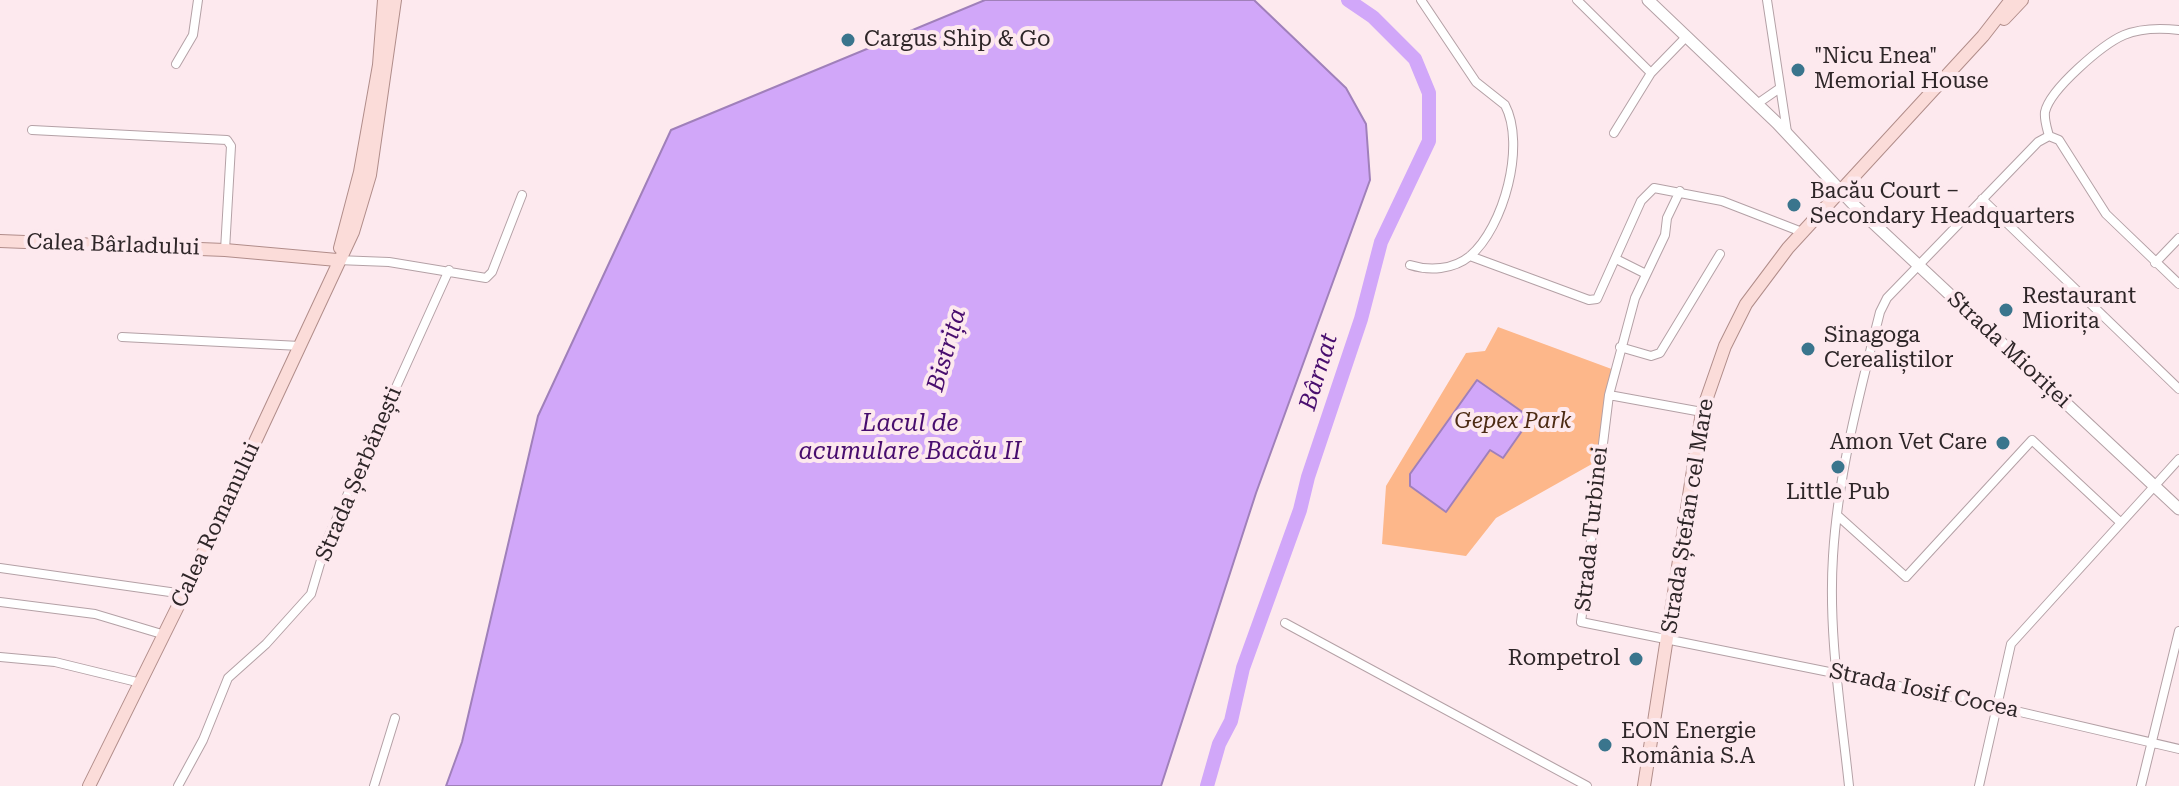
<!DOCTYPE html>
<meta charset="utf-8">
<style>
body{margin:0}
canvas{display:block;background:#fde9ee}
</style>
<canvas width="2179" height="786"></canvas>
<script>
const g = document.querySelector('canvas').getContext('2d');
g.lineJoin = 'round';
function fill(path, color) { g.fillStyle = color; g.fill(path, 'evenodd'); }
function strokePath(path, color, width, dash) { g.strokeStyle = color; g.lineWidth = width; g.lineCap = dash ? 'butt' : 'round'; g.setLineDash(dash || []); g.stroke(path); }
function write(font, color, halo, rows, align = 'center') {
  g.font = font + ' "Roboto Serif",serif'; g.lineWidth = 8; g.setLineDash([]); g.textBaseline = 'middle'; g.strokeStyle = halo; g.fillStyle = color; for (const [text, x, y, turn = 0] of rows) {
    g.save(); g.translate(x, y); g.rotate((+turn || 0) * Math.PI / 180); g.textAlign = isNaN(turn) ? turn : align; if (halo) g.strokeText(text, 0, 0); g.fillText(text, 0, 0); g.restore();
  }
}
fill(new Path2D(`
 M 1498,327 L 1617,371 L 1599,460 L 1496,518 L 1466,556 L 1382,544 L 1386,486 L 1466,353 L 1485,351 Z`), '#fdb78a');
const water = new Path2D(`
 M 985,0 L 1254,0 L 1346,88 L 1366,124 L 1370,180 L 1256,493 L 1161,786 L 446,786 L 462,742 L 538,416 L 671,130 Z
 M 1477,380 L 1531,418 L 1503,458 L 1490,450 L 1446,512 L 1410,486 L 1410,474 Z`);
fill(water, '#d1a7f9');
strokePath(water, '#a080ba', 2);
strokePath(new Path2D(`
 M 1207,786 L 1219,744 L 1231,721 L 1243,668 L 1300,510 L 1308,477 L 1361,319 L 1381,242 L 1429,141 L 1429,93 L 1415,59 L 1373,17 L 1348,0`), '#d1a7f9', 14);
const minor = new Path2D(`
 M 1577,0 L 1651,73 L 1687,36
 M 1767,0 L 1787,132
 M 176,64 L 193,35 L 198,0
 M 1757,104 L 1780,88
 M 32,130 L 227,140 L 231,146 L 225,250
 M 1614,133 L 1651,73
 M 2049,136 C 2047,128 2044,120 2045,112 C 2050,89 2103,44 2124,35 C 2141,28 2161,28 2179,30
 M 1680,191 L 1667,218 L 1665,235 L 1635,298 L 1609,395 L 1581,622 L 1973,701 L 2179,749
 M 1982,199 L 2179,389
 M 1470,256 L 1589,300 L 1597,299 L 1641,201 L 1654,188 L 1722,201 L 1802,232
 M 1616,259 L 1646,274
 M 337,260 L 389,262 L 486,278 L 492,272 L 522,195
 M 2155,263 L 2179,238
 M 1410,265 C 1429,271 1453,270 1470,256 C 1504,227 1526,145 1505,105 L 1476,82 L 1421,0
 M 122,337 L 300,346
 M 1620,347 L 1651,356 L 1660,353 L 1720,254
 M 1609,395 L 1702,412
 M 1837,515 L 1906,577 L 2032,440 L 2120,522
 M 0,568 L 184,594
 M 0,602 L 95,614 L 165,635
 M 1285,623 L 1587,786
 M 0,657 L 55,662 L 141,683
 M 178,786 L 203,740 L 228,678 L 266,644 L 311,594 L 327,540 L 449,270
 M 374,786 L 395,718
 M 1849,786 C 1841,710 1828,632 1833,556 C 1838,473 1860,392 1880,312 L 1887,298 L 2038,142 L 2049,136 L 2059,140 L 2106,214 L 2179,284
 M 1979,786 L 2011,644 L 2179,459
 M 2141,786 L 2179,631`);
const secondary = new Path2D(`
 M 1648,0 L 1777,123 L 1854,205 L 2179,509`);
const primary = new Path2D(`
 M 2004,19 L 2022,0
 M 0,241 L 225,250 L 337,260
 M 340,248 L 360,172 L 379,65 L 384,0
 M 89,786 L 184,594 L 353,232 L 370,175 L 395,0
 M 1644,786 L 1702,412 L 1725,346 L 1746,304 L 1788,248 L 1983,36 L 2011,0`);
strokePath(minor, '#b4a1a6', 10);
strokePath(secondary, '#b4a1a6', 13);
strokePath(primary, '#b18d8a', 14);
strokePath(minor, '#fff', 8);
strokePath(secondary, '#fff', 11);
strokePath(primary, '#fbdcd9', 12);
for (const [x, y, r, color] of [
 [848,40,8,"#3a758d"],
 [1798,70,8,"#3a758d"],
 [1794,205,8,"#3a758d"],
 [2006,310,8,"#3a758d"],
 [1808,349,8,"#3a758d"],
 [2003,443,8,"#3a758d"],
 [1838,467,8,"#3a758d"],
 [1636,659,8,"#3a758d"],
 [1605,745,8,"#3a758d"]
]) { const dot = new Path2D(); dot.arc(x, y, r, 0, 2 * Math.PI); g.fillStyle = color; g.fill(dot); strokePath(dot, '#fde9ee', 3); }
write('22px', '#2e2628', '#fde9ee', [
 ["Cargus Ship & Go",864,40],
 ["\"Nicu Enea\"",1814,57],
 ["Memorial House",1814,82],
 ["Bacău Court –",1810,192],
 ["Secondary Headquarters",1810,217],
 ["Restaurant",2022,297],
 ["Miorița",2022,322],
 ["Sinagoga",1824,336],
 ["Cerealiștilor",1824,361],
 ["Amon Vet Care",1987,443,"right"],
 ["Little Pub",1838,493,"center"],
 ["Rompetrol",1620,659,"right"],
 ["EON Energie",1621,732],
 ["România S.A",1621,757]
], 'left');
write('22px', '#2e2628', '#fde9ee', [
 ["Calea Bârladului",113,245,2],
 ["Strada Mioriței",2009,350,43],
 ["Strada Șerbănești",359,474,-67],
 ["Strada Ștefan cel Mare",1688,516,-81],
 ["Calea Romanului",216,525,-65],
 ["Strada Turbinei",1592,529,-84],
 ["Strada Iosif Cocea",1924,691,12]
]);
write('italic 22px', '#4d2b14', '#fde9ee', [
 ["Gepex Park",1513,422]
]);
write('italic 24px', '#480d6e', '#fde9ee', [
 ["Bistrița",947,350,-74],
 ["Bârnat",1319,372,-73],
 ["Lacul de",910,424],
 ["acumulare Bacău II",910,452]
]);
</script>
